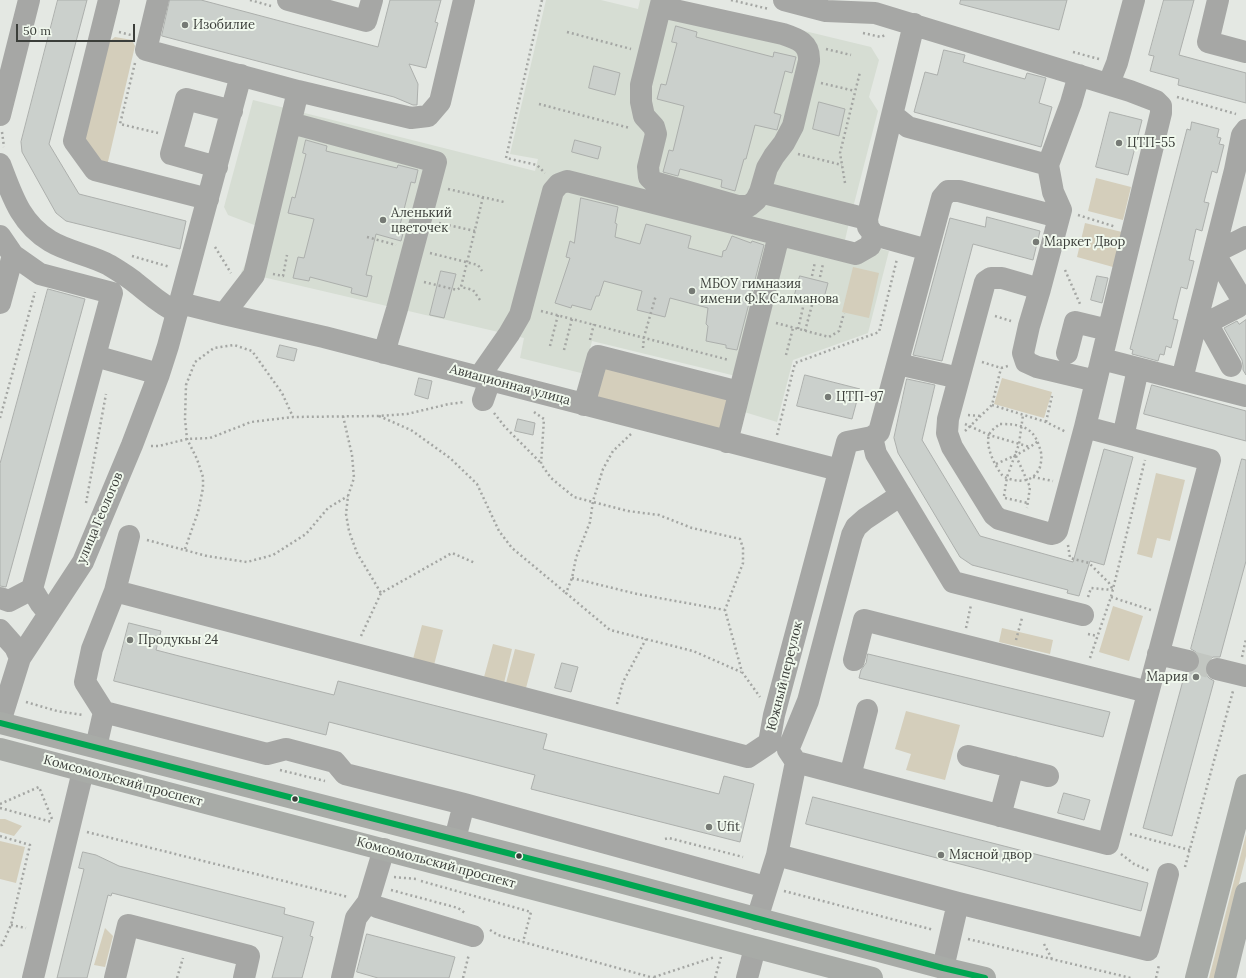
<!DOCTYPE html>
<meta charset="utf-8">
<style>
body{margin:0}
#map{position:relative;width:1246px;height:978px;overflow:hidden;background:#e4e8e3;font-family:Lora,serif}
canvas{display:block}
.scale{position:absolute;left:16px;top:24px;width:119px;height:18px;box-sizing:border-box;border:2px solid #3b3e3a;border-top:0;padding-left:5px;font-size:12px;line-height:14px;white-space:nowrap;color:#3b3e3a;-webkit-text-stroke:3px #f0f8ed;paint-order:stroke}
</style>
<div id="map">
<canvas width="1246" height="978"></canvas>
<div class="scale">50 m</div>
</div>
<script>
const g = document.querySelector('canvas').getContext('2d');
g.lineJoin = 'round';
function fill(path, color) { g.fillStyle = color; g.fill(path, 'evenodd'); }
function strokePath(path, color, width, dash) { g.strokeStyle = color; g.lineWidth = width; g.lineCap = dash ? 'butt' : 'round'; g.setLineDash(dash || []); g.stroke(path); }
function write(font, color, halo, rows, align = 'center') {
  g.font = font + ' Lora,serif'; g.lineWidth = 4; g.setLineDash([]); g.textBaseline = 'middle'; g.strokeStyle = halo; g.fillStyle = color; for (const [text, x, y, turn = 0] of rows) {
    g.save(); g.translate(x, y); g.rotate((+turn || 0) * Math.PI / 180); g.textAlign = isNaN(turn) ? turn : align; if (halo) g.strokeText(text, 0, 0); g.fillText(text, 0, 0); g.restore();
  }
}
fill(new Path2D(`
 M 546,0 L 601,0 L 638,9 L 640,0 L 676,0 L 871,47 L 879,60 L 869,97 L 878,111 L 848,227 L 845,240 L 889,251 L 868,333 L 793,360 L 777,422 L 741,411 L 744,378 L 592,341 L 584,373 L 581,373 L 520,358 L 524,338 L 254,275 L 241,273 L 249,256 L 257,226 L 228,215 L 224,207 L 253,100 L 535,171 L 538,159 L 510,154 Z`), '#d6ddd3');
fill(new Path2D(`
 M 115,37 L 132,40 L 135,46 L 107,166 L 95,159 L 86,146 L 86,128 L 107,43 Z
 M 1096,178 L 1131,187 L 1123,220 L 1088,211 Z
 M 1085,223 L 1122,232 L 1113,267 L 1077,257 Z
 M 853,267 L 879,273 L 869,318 L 842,312 Z
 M 598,356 L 739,392 L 729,434 L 586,396 Z
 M 1002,378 L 1052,392 L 1044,418 L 994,404 Z
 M 1156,473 L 1185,480 L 1170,541 L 1157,538 L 1152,558 L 1137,554 Z
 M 1113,606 L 1143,616 L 1129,661 L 1099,652 Z
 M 422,625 L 443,630 L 434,665 L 413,659 Z
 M 1002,628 L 1053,640 L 1050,654 L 999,642 Z
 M 493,644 L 512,649 L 504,683 L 484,677 Z
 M 515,649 L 535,654 L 526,688 L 506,683 Z
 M 906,711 L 960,725 L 945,780 L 906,770 L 911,754 L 895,749 Z
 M 0,819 L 5,819 L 22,826 L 14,836 L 0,832 Z
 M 1246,834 L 1246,856 L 1215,978 L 1209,978 Z
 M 0,841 L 25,847 L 16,883 L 0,879 Z
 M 105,928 L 113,936 L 105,967 L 94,965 Z`), '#d4cebb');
const building = new Path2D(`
 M 58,0 L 87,0 L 49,144 L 79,194 L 186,221 L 180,249 L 66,221 L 56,213 L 22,152 L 21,142 Z
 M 170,0 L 201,0 L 378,47 L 390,0 L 441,0 L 435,22 L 438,23 L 426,68 L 409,64 L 418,84 L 417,105 L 413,105 L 394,97 L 162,36 Z
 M 961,0 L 1067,0 L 1059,30 L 960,4 Z
 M 1164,0 L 1194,0 L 1179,55 L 1246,73 L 1246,103 L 1178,85 L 1179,79 L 1150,71 L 1154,56 L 1149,55 Z
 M 676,26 L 697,32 L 696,37 L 773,57 L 774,52 L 796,57 L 792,73 L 785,71 L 774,113 L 781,115 L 777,130 L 755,125 L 746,159 L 744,159 L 735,191 L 721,187 L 722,180 L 680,169 L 678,176 L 663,172 L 669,150 L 673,151 L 684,106 L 657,99 L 661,84 L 666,85 L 677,43 L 672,42 Z
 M 944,50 L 965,55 L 963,62 L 995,71 L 1025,79 L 1027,73 L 1046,78 L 1039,103 L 1052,107 L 1041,147 L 914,112 L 925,72 L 937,75 Z
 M 594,66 L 620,73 L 615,95 L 589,88 Z
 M 819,102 L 845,109 L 839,136 L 813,129 Z
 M 1110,112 L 1142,120 L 1128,175 L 1096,167 Z
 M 1192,122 L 1219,129 L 1217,137 L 1221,138 L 1219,144 L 1224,145 L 1217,173 L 1212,171 L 1204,202 L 1209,203 L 1202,231 L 1196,229 L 1189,260 L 1194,261 L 1187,289 L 1181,287 L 1173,319 L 1178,320 L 1171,348 L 1166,346 L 1164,355 L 1160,354 L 1158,361 L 1132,354 L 1133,350 L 1130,349 L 1187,129 L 1190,130 Z
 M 306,140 L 327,146 L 326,151 L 397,168 L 398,165 L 418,170 L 415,183 L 411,182 L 400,225 L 405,226 L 401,241 L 376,234 L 366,275 L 372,276 L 367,297 L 351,293 L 352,288 L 310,277 L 309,281 L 293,278 L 298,257 L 304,258 L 314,219 L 288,213 L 292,197 L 295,198 L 306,154 L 303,153 Z
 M 575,140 L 601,147 L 598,159 L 572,152 Z
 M 581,198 L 618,207 L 615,223 L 617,224 L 615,237 L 640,244 L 646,224 L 691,236 L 688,248 L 722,257 L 723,251 L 726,250 L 732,236 L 751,243 L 752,241 L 764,245 L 737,350 L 726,348 L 726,345 L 706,341 L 708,326 L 706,324 L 708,308 L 670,298 L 665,317 L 637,310 L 642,291 L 604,281 L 599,296 L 596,296 L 591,310 L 572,305 L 571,308 L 555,303 L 570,258 L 566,257 L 570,241 L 574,243 Z
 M 987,217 L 1040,231 L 1033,260 L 973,244 L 942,361 L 913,355 L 950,218 L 985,227 Z
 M 441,271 L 456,274 L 444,318 L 430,315 Z
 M 800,276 L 828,283 L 822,305 L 794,298 Z
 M 1097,276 L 1108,278 L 1102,303 L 1091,300 Z
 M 48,289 L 85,299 L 6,587 L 0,586 L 0,464 Z
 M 1246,320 L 1246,375 L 1243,370 L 1243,366 L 1242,360 L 1224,328 L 1237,321 L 1239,324 Z
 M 280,345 L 297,349 L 294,361 L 277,357 Z
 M 805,375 L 860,389 L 852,419 L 797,406 Z
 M 419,378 L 432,381 L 428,399 L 415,395 Z
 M 907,379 L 935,385 L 922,440 L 980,536 L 1073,562 L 1104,449 L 1133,457 L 1104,565 L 1090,561 L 1079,596 L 1067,593 L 1068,590 L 972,565 L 960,557 L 898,453 L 894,438 Z
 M 1152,385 L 1246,411 L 1246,441 L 1144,414 Z
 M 518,419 L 535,423 L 533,435 L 515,431 Z
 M 1242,459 L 1246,460 L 1246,561 L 1220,657 L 1213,657 L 1208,661 L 1205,666 L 1205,673 L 1209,678 L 1214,681 L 1172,836 L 1143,828 L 1185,673 L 1192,673 L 1197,669 L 1200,664 L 1200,657 L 1196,652 L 1191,649 Z
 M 129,623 L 161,631 L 156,650 L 183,657 L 334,695 L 338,681 L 547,734 L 543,749 L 719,794 L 724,776 L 754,784 L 740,842 L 531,789 L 535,775 L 329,722 L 326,735 L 114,681 Z
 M 868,654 L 1110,712 L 1103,737 L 859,678 L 861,670 L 866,663 Z
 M 562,663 L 578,667 L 571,692 L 555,688 Z
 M 1064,793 L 1090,800 L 1084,820 L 1058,813 Z
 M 813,797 L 1148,883 L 1141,911 L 806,824 Z
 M 83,852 L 96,855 L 119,866 L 285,908 L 284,914 L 314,922 L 310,936 L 313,937 L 302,978 L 272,978 L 283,937 L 112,893 L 111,896 L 108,895 L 87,978 L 57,978 L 84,869 L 79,868 Z
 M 367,934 L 455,957 L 449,978 L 378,978 L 357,972 Z`);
fill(building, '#cbd0cc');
strokePath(building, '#acafac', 1);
strokePath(new Path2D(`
 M 1188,661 L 1217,669`), '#c2c6c1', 22, [22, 11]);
strokePath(new Path2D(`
 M 250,0 L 271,6
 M 542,0 L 506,158 L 537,165 L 545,173
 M 731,0 L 769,9
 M 119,32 L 131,35
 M 567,32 L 631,49
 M 863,33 L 881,37 L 885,35
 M 826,49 L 851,55
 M 1073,52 L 1099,59
 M 135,63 L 120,124 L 158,133
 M 821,83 L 855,91
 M 1177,97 L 1236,114
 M 539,104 L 630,128
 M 2,132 L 4,147
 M 798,154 L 842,165
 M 845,183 L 840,153 L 860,72
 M 448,189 L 504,202
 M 1078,215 L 1116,227
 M 439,223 L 475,231
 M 367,237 L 396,245
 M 215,247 L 231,273
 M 430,253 L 478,265 L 482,271
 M 132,256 L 170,267
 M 1065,270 L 1080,304
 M 273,274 L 283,276 L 287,255
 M 812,276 L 815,262
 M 820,277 L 823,264
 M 424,282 L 457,290 L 461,287
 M 480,300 L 473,290 L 461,287 L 483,197
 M 541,311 L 729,360
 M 995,316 L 1011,321
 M 776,323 L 829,337 L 839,331 L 844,313
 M 798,329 L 804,303
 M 805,331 L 812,305
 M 590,340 L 594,324
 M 550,346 L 558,315
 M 643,348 L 644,337 L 656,295
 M 564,350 L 572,319
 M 786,355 L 793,328
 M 982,362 L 1001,368 L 1008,366
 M 992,405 L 1046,422 L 1066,432
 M 534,412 L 544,419 L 541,464 L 551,478 L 574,497 L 628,511 L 659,515 L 692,528 L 740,539 L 743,548 L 743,563 L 725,610 L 742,672 L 760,697
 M 494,413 L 505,427 L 541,463
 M 968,415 L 981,416
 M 343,416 L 352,455 L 354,478 L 348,496 L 346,514 L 349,531 L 357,553 L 381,593
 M 379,416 L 411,430 L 450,458 L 477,484 L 499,531 L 512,548 L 566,593
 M 0,418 L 35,292
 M 1046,422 L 1052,396
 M 965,424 L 989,435 L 1030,447
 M 1000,424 C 1019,424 1033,426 1039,446 C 1042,453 1042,459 1040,467 C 1035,480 1023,483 1010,479 C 1007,478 1004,477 1002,475 C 995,466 985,446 989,435 C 991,430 996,427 1000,424 Z
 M 965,431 L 992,405 L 1001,368
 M 631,434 L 613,451 L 603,469 L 593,501 L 590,522 L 576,558 L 572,578 L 566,593 L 610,630 L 693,651 L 741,672
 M 777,435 L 795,363 L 879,332 L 897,259
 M 151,446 L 159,446 L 187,439 L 210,438 L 251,422 L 293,417 L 378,416 L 407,414 L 449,404 L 465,402
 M 1016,456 L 1030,487 L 1027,508
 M 996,464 C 1011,457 1025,452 1038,441
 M 1033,477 L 1053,481
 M 1004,496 L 1007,477 L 1019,444 L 1023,415
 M 1005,498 L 1028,503
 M 86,503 L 106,394
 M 147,540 L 207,556 L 247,562 L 273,555 L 306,534 L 328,508 L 348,496
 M 1068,545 L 1070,558 L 1089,563 L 1109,583 L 1113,590
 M 185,549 L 198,512 L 203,488 L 203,477 L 197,459 L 187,439 L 185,419 L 186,385 L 195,362 L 214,348 L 234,345 L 252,351 L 282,393 L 293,417
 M 572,578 L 637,594 L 725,610
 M 1088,597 L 1091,588 L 1113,590
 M 1111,597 L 1151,610
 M 966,628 L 971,605
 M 1088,634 L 1097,636
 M 361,636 L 381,593 L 452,553 L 475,563
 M 1016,640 L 1022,618
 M 1242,657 L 1246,639
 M 1090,658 L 1111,597 L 1145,460
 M 26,702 L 57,711 L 83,715
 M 617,704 L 623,682 L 646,639
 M 280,770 L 325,781
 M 0,804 L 39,787 L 52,819
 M 0,808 L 52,822
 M 87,832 L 348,897
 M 1130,834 L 1190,850
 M 0,836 L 30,845 L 11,925 L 2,945 L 0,945
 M 665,839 L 669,838 L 743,857
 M 1121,854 L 1134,864 L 1150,871
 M 1185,867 L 1233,691
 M 394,877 L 416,879
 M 421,881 L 531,912 L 523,942
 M 391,890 L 458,908 L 466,914
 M 784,891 L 934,930
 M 11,925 L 26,928
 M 490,930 L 498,935 L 523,942 L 654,978
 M 968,939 L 1131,978
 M 1044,944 L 1052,959
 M 654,977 L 715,957
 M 177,978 L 183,958
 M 463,978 L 469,954
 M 715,978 L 721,957
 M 1156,978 L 1159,965`), '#a4a6a3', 2.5, [2, 3]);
strokePath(new Path2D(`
 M 109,0 L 74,141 L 95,170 L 208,199
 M 158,0 L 146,50 L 298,91 L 411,118 L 428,116 L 440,102 L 464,0
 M 288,0 L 366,21 L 372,0
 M 784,0 L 826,11 L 875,13 L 1130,91 L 1156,101 L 1161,106 L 1161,113 L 1085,427 L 1057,531 L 1055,533 L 1051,534 L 999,519 L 994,515 L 952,447 L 947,433 L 948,419 L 985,282 L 991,278 L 1002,278 L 1040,289
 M 1218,0 L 1208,42 L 1246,52
 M 661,7 L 783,34 C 798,39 810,43 809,61 L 793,126 L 784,143 L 774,156 L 767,168 L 760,192 L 756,200 L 749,206 L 738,206 L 654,182 L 649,177 L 648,167 L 656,134 L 654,127 L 644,116 L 641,102 L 641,85 L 662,0
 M 914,24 L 867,219 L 868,227 L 874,235 L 928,250
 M 1105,83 L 1111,78 L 1117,63 L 1134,0
 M 0,115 L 29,0
 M 893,115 L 908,127 L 1048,165 L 1071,103 L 1079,75
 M 291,123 L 436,162 L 397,309 L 384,353
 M 0,164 C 12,195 20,223 50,241 C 68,252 91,255 109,265 C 119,271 129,277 137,284 C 150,294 161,305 177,312
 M 1048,165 L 1053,192 L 1061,210 L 1040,289 L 1029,326 L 1023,353 L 1026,362 L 1037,367 L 1096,381
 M 217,167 L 171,154 L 186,99 L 232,111
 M 760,192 L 867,219
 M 0,236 L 13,255 L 40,274 L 112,293 L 32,589 L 41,604 L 49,614
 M 0,303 L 13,255
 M 180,303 L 224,314 L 324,337 L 839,470
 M 224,314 L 254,275 L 298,91
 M 1207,323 L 1231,366
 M 1195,329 L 1238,307 L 1242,301 L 1240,296 L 1214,253 L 1246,237
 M 1067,353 L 1075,322 L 1108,330
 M 95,356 L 159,374
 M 1102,359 L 1246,396
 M 898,364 L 959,378
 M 479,377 L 509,334 L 520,315 L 553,191 L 559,184 L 567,181 L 856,254 L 870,246 L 874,235
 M 1182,379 L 1235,170 L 1242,135 L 1246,130
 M 483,400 L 490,380
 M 584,405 L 598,356 L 739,392
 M 872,437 L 876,454 L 953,582 L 1083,615
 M 1123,437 L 1138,369
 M 727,442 L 779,235
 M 115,591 L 748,757 L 769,743
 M 0,598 L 9,601 L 32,589
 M 0,630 L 15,647 L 20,658
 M 1158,654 L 1188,661
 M 854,660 L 864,620 L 1148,692
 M 1217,669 L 1246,676
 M 104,712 L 267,754 L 286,749 L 335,762 L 345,774 L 464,804 L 766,887
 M 0,722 L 20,658 L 83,562 L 132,445 L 159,374 L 168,346 L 241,75
 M 769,743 L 774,715 L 847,442 L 872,437 L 879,432 L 942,198 L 948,191 L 959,191 L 1059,217
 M 96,747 L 104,712 L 85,682 L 92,649 L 115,591 L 129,536
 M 788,750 L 808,701 L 852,535 L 856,527 L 865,519 L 901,495
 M 968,756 L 1048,776
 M 796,762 L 1108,844 L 1210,460 L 1085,427
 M 850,776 L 867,710
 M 1000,816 L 1013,767
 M 455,839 L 464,804
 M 777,855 L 958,903 L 1148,950 L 1168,874
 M 368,902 L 377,907 L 473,936
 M 757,919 L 777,855 L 796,762 L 788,750
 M 943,968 L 958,903
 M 33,978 L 83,771
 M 115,978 L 128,925 L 249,956 L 244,978
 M 342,978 L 356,918 L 368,902 L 384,849
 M 747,978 L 755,948`), '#a6a7a5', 22);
strokePath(new Path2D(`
 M 0,723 L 605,878 L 943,968 L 985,978
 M 0,749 L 872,978
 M 1196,978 L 1246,785
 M 1225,978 L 1246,893`), '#a8aba7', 22);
strokePath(new Path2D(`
 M 0,723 L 605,878 L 943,968 L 985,978`), '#00a651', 6);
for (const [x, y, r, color] of [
 [185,25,4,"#767a75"],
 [1119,143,4,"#767a75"],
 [383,220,4,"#767a75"],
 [1036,242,4,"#767a75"],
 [692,291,4,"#767a75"],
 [828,397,4,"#767a75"],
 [130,640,4,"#767a75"],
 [1196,677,4,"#767a75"],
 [295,799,3.5,"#3b3e3a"],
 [709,827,4,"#767a75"],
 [941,855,4,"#767a75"],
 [519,856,3.5,"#3b3e3a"]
]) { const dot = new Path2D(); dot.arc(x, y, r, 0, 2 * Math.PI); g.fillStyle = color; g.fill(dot); strokePath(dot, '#f0f8ed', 1.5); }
write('13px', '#3b3e3a', '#f0f8ed', [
 ["Изобилие",193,25],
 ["ЦТП-55",1127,143],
 ["Аленький",391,213],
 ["цветочек",391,228],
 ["Маркет Двор",1044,242],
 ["МБОУ гимназия",700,284],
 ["имени Ф.К.Салманова",700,299],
 ["ЦТП-97",836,397],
 ["Продукьы 24",138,640],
 ["Мария",1188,677,"right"],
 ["Ufit",717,827],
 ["Мясной двор",949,855]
], 'left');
write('13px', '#3b3e3a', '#f0f8ed', [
 ["Авиационная улица",510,385,15],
 ["улица Геологов",100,518,-67],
 ["Южный переулок",785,676,-76],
 ["Комсомольский проспект",123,781,15],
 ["Комсомольский проспект",436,863,15]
]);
</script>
